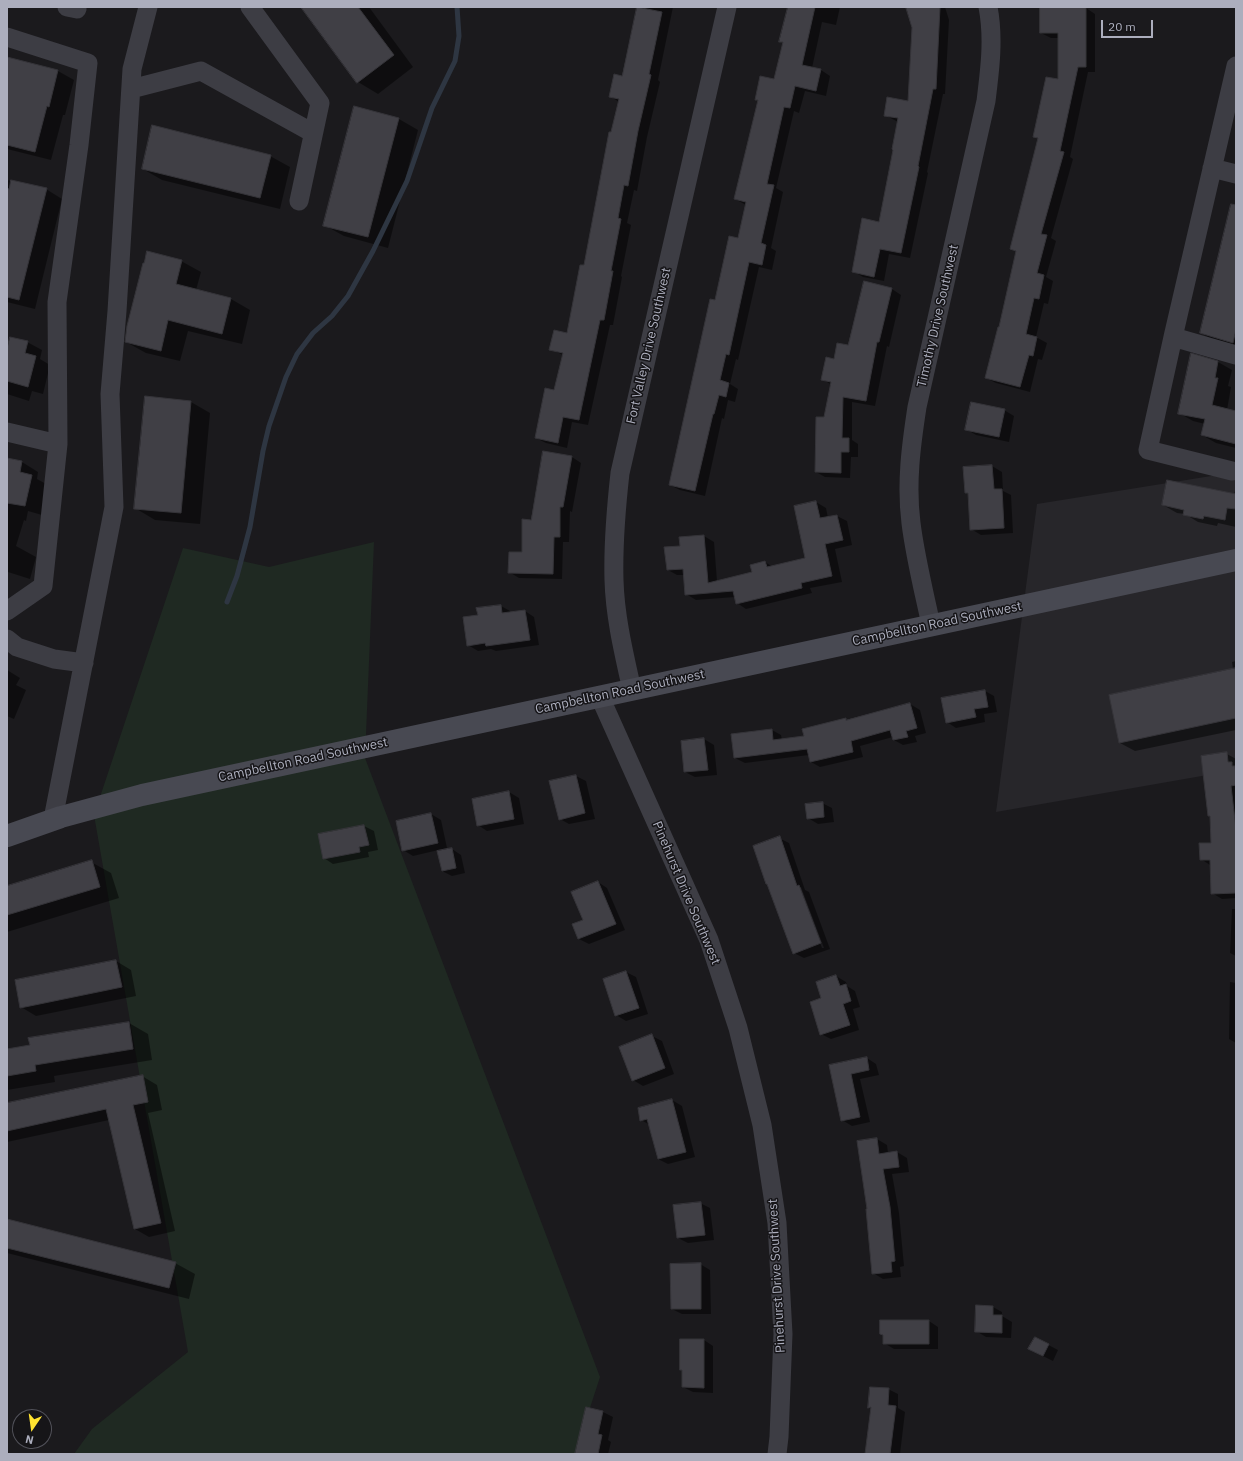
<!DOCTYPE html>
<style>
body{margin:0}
#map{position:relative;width:1243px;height:1461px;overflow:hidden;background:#1b1a1d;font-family:"IBM Plex Sans",sans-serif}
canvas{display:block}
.frame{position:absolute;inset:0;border:8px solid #acaebd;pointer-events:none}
.north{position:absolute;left:12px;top:1409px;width:40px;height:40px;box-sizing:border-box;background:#161518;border:1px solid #52525a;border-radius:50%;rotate:193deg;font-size:11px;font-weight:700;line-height:16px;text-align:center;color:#acaebd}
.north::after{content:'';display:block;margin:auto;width:14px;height:18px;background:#ffe230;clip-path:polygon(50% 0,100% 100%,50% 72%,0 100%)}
.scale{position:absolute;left:1101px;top:20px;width:52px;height:18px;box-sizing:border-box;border:2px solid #acaebd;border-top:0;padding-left:5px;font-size:12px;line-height:14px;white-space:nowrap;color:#acaebd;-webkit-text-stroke:3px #161518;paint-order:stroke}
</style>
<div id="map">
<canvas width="1243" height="1461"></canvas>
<div class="frame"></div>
<div class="north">N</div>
<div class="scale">20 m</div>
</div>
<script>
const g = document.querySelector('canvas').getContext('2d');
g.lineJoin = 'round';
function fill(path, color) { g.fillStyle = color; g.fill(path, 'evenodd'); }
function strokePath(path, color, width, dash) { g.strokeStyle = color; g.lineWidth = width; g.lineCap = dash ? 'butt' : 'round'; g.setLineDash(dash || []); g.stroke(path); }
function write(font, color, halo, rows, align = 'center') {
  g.font = font + ' "IBM Plex Sans",sans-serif'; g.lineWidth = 3; g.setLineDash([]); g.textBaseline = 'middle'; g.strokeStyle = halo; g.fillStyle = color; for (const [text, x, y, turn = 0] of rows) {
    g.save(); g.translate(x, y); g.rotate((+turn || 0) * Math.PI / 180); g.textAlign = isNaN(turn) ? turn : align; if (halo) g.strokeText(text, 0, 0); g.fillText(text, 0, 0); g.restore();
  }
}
fill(new Path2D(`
 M 1236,472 L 1236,770 L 996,812 L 1037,504 Z`), '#27262a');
fill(new Path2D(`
 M 374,542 L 365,758 L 600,1377 L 575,1454 L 74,1454 L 92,1429 L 188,1352 L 94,815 L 183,548 L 269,567 Z`), '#1f2922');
fill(new Path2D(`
 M 302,7 L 369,7 L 413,67 L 378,94 L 358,82 Z
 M 644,7 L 673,7 L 658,80 L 660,82 L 647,137 L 637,191 L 634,190 L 627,223 L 631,225 L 621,276 L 622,277 L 613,325 L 610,325 L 588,425 L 572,422 L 567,448 L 546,443 L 536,438 L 555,391 L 563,355 L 551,349 L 568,335 L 585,267 L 619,102 L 610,96 L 623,77 Z
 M 789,7 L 840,7 L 836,25 L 822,22 L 812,68 L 821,70 L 830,76 L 826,96 L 805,91 L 799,113 L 794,111 L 776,188 L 783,192 L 771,248 L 776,251 L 772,270 L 759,267 L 738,360 L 736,359 L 730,384 L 738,389 L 735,402 L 728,400 L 724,419 L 722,418 L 705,496 L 680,490 L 670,485 L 715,301 L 739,239 L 746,205 L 735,199 L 759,101 L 756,99 L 775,81 L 784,43 L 780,41 Z
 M 908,7 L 945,7 L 949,20 L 945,94 L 943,94 L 927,172 L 928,173 L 910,258 L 889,254 L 884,281 L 863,277 L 853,271 L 880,223 L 894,150 L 898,122 L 885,115 L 909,103 L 913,28 Z
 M 1086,8 L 1095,14 L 1095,72 L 1088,72 L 1070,157 L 1073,159 L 1051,238 L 1056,241 L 1046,277 L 1053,281 L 1048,304 L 1044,303 L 1036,337 L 1047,343 L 1042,360 L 1038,359 L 1030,392 L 996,383 L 986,378 L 1000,329 L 1017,252 L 1011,249 L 1039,139 L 1034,136 L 1059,80 L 1059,38 L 1051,38 L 1041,33 Z
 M 9,59 L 58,71 L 74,80 L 65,115 L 63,115 L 51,160 L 7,149 L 7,67 Z
 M 399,119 L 418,130 L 388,248 L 344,236 L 324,225 Z
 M 270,156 L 290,167 L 280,209 L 162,180 L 143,169 Z
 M 7,180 L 46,189 L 62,199 L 35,309 L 7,302 Z
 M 1236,206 L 1236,348 L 1220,344 L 1201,333 Z
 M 181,261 L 201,272 L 196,290 L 231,299 L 250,310 L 242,344 L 188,331 L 180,361 L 146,353 L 126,342 Z
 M 892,289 L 901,295 L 889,347 L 887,346 L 875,406 L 852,402 L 852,440 L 858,444 L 858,457 L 851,457 L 850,478 L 825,477 L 816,472 L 832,385 L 822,379 L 835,360 L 849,346 Z
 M 27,342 L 42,350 L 40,359 L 50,365 L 43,394 L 32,391 L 29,401 L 7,394 L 7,347 Z
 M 1191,355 L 1218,362 L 1232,370 L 1228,386 L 1231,387 L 1227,410 L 1236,412 L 1236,448 L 1216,443 L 1202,435 L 1205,424 L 1193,421 L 1179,413 Z
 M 191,402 L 210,413 L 200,524 L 155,520 L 135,508 Z
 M 1004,410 L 1014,416 L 1009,442 L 976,435 L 966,429 Z
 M 572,457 L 581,463 L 572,512 L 570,511 L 569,542 L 563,542 L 562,579 L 519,578 L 509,572 L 523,553 L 532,521 Z
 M 7,459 L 22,462 L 38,472 L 37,479 L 48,485 L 42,515 L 28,511 L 26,521 L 24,520 L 16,546 L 36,557 L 30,579 L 8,572 L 7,574 Z
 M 992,466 L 1002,472 L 1003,491 L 1011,495 L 1013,533 L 981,535 L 971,529 L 969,494 L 966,492 L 965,468 Z
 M 1236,486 L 1236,527 L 1218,523 L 1217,526 L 1198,522 L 1185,514 L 1177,513 L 1163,505 L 1234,495 Z
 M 816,502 L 826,508 L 828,518 L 837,516 L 847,521 L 852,545 L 835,549 L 842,582 L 810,588 L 812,593 L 746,609 L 737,603 L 735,597 L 696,600 L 686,594 L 684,575 L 677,575 L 668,570 L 681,547 L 704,536 L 714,542 L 717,581 L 753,572 L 765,562 L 773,567 L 806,559 L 795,507 Z
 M 501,606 L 510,611 L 511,613 L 525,611 L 534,617 L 539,645 L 496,651 L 491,649 L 478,651 L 468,645 L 479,616 Z
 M 1236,661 L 1236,730 L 1135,751 L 1120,743 L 1110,696 L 1233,669 L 1232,662 Z
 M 7,670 L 20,678 L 16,685 L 26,690 L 14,719 L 7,716 Z
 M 985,691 L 994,696 L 997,712 L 984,714 L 985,722 L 956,728 L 947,722 Z
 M 910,704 L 920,710 L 926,733 L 915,736 L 917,742 L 903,745 L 894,740 L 893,737 L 860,746 L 863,757 L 820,767 L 811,762 L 809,755 L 745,763 L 735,758 L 772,730 L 781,735 L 782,740 L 805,737 L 845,719 L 847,721 Z
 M 704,739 L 714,745 L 717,775 L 695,777 L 685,772 Z
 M 1227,754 L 1236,759 L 1236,898 L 1222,899 L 1212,893 L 1210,865 L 1201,859 L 1212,844 L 1211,817 L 1209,816 Z
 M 576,776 L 586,781 L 595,819 L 569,824 L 560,819 Z
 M 509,792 L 519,798 L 524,824 L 487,831 L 478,825 Z
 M 822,803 L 832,808 L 834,822 L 818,824 L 808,818 Z
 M 431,814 L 441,820 L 447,848 L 413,856 L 403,850 Z
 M 364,826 L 374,831 L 378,850 L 368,852 L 369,857 L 333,864 L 324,858 L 319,835 Z
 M 779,838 L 789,843 L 805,890 L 809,892 L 830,949 L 804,958 L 794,953 ZM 799,887 L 801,887 L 824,948 L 822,948 Z
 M 452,849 L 461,855 L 465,873 L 452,876 L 442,871 Z
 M 91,862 L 111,873 L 119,898 L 7,932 L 7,888 Z
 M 598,882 L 607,888 L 625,930 L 589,944 L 579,939 L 574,925 L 584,921 Z
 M 1232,909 L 1236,909 L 1236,956 L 1230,953 Z
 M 116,961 L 131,970 L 136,996 L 36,1016 L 21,1007 Z
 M 626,972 L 636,977 L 648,1014 L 626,1021 L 616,1015 Z
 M 836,976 L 846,982 L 847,986 L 855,991 L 860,1007 L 853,1009 L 859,1030 L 831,1039 L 821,1034 Z
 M 1230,982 L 1236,983 L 1236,1043 L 1229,1039 Z
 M 129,1023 L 148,1034 L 152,1060 L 54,1076 L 55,1082 L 7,1090 L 7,1049 L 31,1046 Z
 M 652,1036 L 662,1041 L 674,1074 L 643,1086 L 633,1080 Z
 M 867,1058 L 876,1064 L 879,1075 L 860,1079 L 870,1122 L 852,1126 L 842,1120 L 831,1066 Z
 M 142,1076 L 157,1085 L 162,1110 L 148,1113 L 175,1231 L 149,1237 L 135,1229 L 109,1120 L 7,1142 L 7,1105 Z
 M 672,1100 L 682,1106 L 695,1157 L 668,1164 L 658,1159 L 650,1125 L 641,1120 Z
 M 877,1139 L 887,1145 L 888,1153 L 897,1152 L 907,1158 L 909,1172 L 892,1174 L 899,1213 L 904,1266 L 900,1267 L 901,1277 L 883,1279 L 873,1273 L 868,1210 Z
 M 700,1203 L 710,1208 L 714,1240 L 688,1243 L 678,1238 Z
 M 7,1221 L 175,1263 L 195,1274 L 189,1299 L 7,1253 Z
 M 700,1264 L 710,1270 L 711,1314 L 682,1314 L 672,1309 Z
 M 993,1307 L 1002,1312 L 1002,1316 L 1012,1322 L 1011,1338 L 986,1337 L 976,1331 Z
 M 929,1321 L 938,1327 L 938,1349 L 894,1349 L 884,1343 L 884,1336 L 881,1334 Z
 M 1035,1338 L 1058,1350 L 1053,1361 L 1039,1354 Z
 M 704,1340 L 713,1346 L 713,1393 L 693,1392 L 683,1387 Z
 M 888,1389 L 898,1394 L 898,1408 L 905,1412 L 900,1454 L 866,1454 L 872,1409 L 869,1407 Z
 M 587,1408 L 603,1412 L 613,1417 L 608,1440 L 611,1442 L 608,1454 L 576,1454 Z`), '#0007');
strokePath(new Path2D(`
 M 227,602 L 237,576 L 250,527 L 263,451 L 269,426 L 286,377 L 297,354 L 313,333 L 332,316 L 348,296 L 373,251 L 407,181 L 432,108 L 455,61 L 459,36 L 457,7`), '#2e3642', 5);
const building = new Path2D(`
 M 301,7 L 358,7 L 394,55 L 357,83 Z
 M 637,7 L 662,12 L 649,74 L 651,75 L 638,131 L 628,186 L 624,185 L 618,218 L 621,219 L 611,271 L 613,271 L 604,320 L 600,320 L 579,420 L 563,417 L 558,443 L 535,438 L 545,388 L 554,390 L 563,353 L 549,350 L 554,330 L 567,333 L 580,265 L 584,265 L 609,132 L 611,132 L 619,99 L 609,97 L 614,74 L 622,76 Z
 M 788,7 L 815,7 L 802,65 L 821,69 L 816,91 L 795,86 L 790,108 L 784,107 L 767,184 L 774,185 L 761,243 L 766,245 L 762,265 L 749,262 L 729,355 L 726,354 L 720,380 L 729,383 L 726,397 L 719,395 L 714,414 L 713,414 L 695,491 L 669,485 L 710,299 L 715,300 L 729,236 L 738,238 L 746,202 L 734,199 L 758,100 L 755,100 L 760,76 L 774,79 L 783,42 L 779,42 Z
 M 906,7 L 940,7 L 936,89 L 933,89 L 918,166 L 919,167 L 901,253 L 880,249 L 874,277 L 852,272 L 862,218 L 879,222 L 893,150 L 892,149 L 898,118 L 884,116 L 887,97 L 908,101 L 912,28 Z
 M 1040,7 L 1086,7 L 1086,67 L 1078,67 L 1060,151 L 1064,152 L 1041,234 L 1047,235 L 1037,273 L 1044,275 L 1039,299 L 1034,298 L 1026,334 L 1037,337 L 1033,356 L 1029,355 L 1020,387 L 985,378 L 998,327 L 999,327 L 1016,251 L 1010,249 L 1038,138 L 1033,137 L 1046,77 L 1058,79 L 1058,33 L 1040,33 Z
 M 7,57 L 58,70 L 49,107 L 47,106 L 35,152 L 7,145 Z
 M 354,106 L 399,118 L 368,237 L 323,226 Z
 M 152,125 L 271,155 L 260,198 L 142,169 Z
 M 11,180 L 47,188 L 19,300 L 7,297 L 7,188 L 9,189 Z
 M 1231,204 L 1236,205 L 1236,329 L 1233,343 L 1200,333 Z
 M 147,251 L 182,260 L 176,284 L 231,298 L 222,334 L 168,320 L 161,351 L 125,342 L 127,326 L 143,263 L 144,263 Z
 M 864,281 L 892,288 L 879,342 L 877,342 L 866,401 L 843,397 L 842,438 L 849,438 L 849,452 L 841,452 L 841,473 L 815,472 L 816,417 L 824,417 L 831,382 L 821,380 L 826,357 L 834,359 L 837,343 L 848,345 Z
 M 10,337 L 28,341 L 25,353 L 36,356 L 28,387 L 7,381 L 7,349 Z
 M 1191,353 L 1218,361 L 1215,378 L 1218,378 L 1212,405 L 1236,411 L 1236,444 L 1201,435 L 1205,419 L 1178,414 Z
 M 145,396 L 191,401 L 181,513 L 134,509 Z
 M 971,402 L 1005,409 L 999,437 L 965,430 Z
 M 543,451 L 572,456 L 563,507 L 560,507 L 560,537 L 554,537 L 553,574 L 508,573 L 509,552 L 522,552 L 522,519 L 531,520 Z
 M 7,458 L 22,461 L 20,472 L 32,475 L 25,506 L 7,503 Z
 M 992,465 L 994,489 L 1002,489 L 1004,528 L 970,530 L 968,493 L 965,493 L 963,467 Z
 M 1167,480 L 1236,494 L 1236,509 L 1227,508 L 1225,520 L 1204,516 L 1203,519 L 1183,515 L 1184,510 L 1162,505 Z
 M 816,501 L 820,518 L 837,515 L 843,540 L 825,544 L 832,576 L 801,583 L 802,588 L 736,604 L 733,591 L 685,595 L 683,569 L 667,570 L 664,547 L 680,546 L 679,537 L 704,535 L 708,583 L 752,572 L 750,565 L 765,561 L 767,567 L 805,558 L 794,506 Z
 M 501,605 L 502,613 L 525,610 L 530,640 L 486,646 L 485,643 L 467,646 L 463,617 L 478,615 L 476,608 Z
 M 1236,668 L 1236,718 L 1119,743 L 1109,695 Z
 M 985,690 L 988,707 L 974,709 L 976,717 L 946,723 L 941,698 Z
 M 910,703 L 917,728 L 906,731 L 908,737 L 893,740 L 890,730 L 851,741 L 853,752 L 810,762 L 807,749 L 734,758 L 731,734 L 772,729 L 773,740 L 804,736 L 802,729 L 846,718 L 846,720 Z
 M 704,738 L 708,770 L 684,772 L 681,741 Z
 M 1227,752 L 1228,762 L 1232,762 L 1232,766 L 1235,766 L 1236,773 L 1236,785 L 1231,786 L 1236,829 L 1236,893 L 1211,894 L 1210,860 L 1200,860 L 1199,843 L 1211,843 L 1210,816 L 1208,816 L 1201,756 Z
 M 576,775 L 585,813 L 559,820 L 549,781 Z
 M 509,791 L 514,819 L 477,826 L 472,799 Z
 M 823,802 L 824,817 L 807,819 L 805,804 Z
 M 431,813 L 438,843 L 402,851 L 396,821 Z
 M 364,825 L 369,845 L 359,847 L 360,852 L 323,859 L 318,834 Z
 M 780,836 L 797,886 L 799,885 L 821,943 L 793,954 L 767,884 L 766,884 L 753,846 Z
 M 452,848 L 456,868 L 442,871 L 437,851 Z
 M 92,860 L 100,887 L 7,915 L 7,886 Z
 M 598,881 L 616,924 L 578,939 L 572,924 L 583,920 L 571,892 Z
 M 116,960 L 122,987 L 20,1008 L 15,980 Z
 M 626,971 L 639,1008 L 615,1016 L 603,979 Z
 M 836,975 L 840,986 L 846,984 L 851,1001 L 843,1004 L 850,1025 L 820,1035 L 810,1002 L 821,998 L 816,982 Z
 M 129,1022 L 133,1049 L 35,1065 L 36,1071 L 7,1076 L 7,1049 L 30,1045 L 28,1038 Z
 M 652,1034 L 665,1068 L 632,1081 L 619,1047 Z
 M 867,1057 L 869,1070 L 851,1074 L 860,1117 L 841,1121 L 829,1065 Z
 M 143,1075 L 148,1102 L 133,1105 L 161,1223 L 134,1229 L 106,1109 L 7,1131 L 7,1103 Z
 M 672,1099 L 686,1152 L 658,1159 L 647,1119 L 640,1121 L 638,1108 Z
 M 877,1138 L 879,1154 L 897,1151 L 899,1167 L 883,1169 L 890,1207 L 895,1261 L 891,1262 L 892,1272 L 872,1274 L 866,1209 L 867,1209 L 857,1141 Z
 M 701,1202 L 705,1235 L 677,1238 L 673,1205 Z
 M 7,1219 L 176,1262 L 169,1288 L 7,1248 Z
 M 701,1263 L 701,1309 L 671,1309 L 670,1264 Z
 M 976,1305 L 993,1306 L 993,1315 L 1002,1315 L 1002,1333 L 975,1332 Z
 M 880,1320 L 929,1320 L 929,1344 L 883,1344 L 883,1335 L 880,1334 Z
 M 1035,1337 L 1049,1344 L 1043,1356 L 1028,1349 Z
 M 680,1339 L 704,1339 L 704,1388 L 682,1387 L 682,1370 L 680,1370 Z
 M 870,1387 L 889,1388 L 888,1405 L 896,1406 L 890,1454 L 865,1454 L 871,1407 L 868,1408 Z
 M 586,1407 L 603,1411 L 598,1434 L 602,1435 L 598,1454 L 575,1454 Z`);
fill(building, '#403f45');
strokePath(building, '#353439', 1);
strokePath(new Path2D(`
 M 67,7 L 77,9 L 77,7
 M 250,7 L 320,103 L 299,201
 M 7,37 L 88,63 L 79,145 L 57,302 L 58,444 L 43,586 L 7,611
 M 131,89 L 201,71 L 313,133
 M 1212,168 L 1236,174
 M 1173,337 L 1236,66
 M 7,432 L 58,444
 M 1232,471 L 1148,450 L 1173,337 L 1236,355
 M 931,625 C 924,592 915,556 911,523 C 906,484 911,446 917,407 L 986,101 C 990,69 994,38 988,7
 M 7,639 L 17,647 L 54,659 L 84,663
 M 632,690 C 624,654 615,617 614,580 C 613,544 616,509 620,473 L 727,7
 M 600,697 L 709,940 L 738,1028 L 762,1125 L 777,1223 L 783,1334 L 779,1437 L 777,1454
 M 53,819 L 114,507 L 110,394 L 117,311 L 132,69 L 148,7`), '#3d3d44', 19);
strokePath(new Path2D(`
 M 7,836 L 61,817 L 142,795 L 1236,560`), '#484952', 22);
write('13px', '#acaebd', '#161518', [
 ["Timothy Drive Southwest",938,316,-77],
 ["Fort Valley Drive Southwest",649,346,-77],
 ["Campbellton Road Southwest",937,624,-12],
 ["Campbellton Road Southwest",620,692,-12],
 ["Campbellton Road Southwest",303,760,-12],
 ["Pinehurst Drive Southwest",686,893,67],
 ["Pinehurst Drive Southwest",777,1276,-93]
]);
</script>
